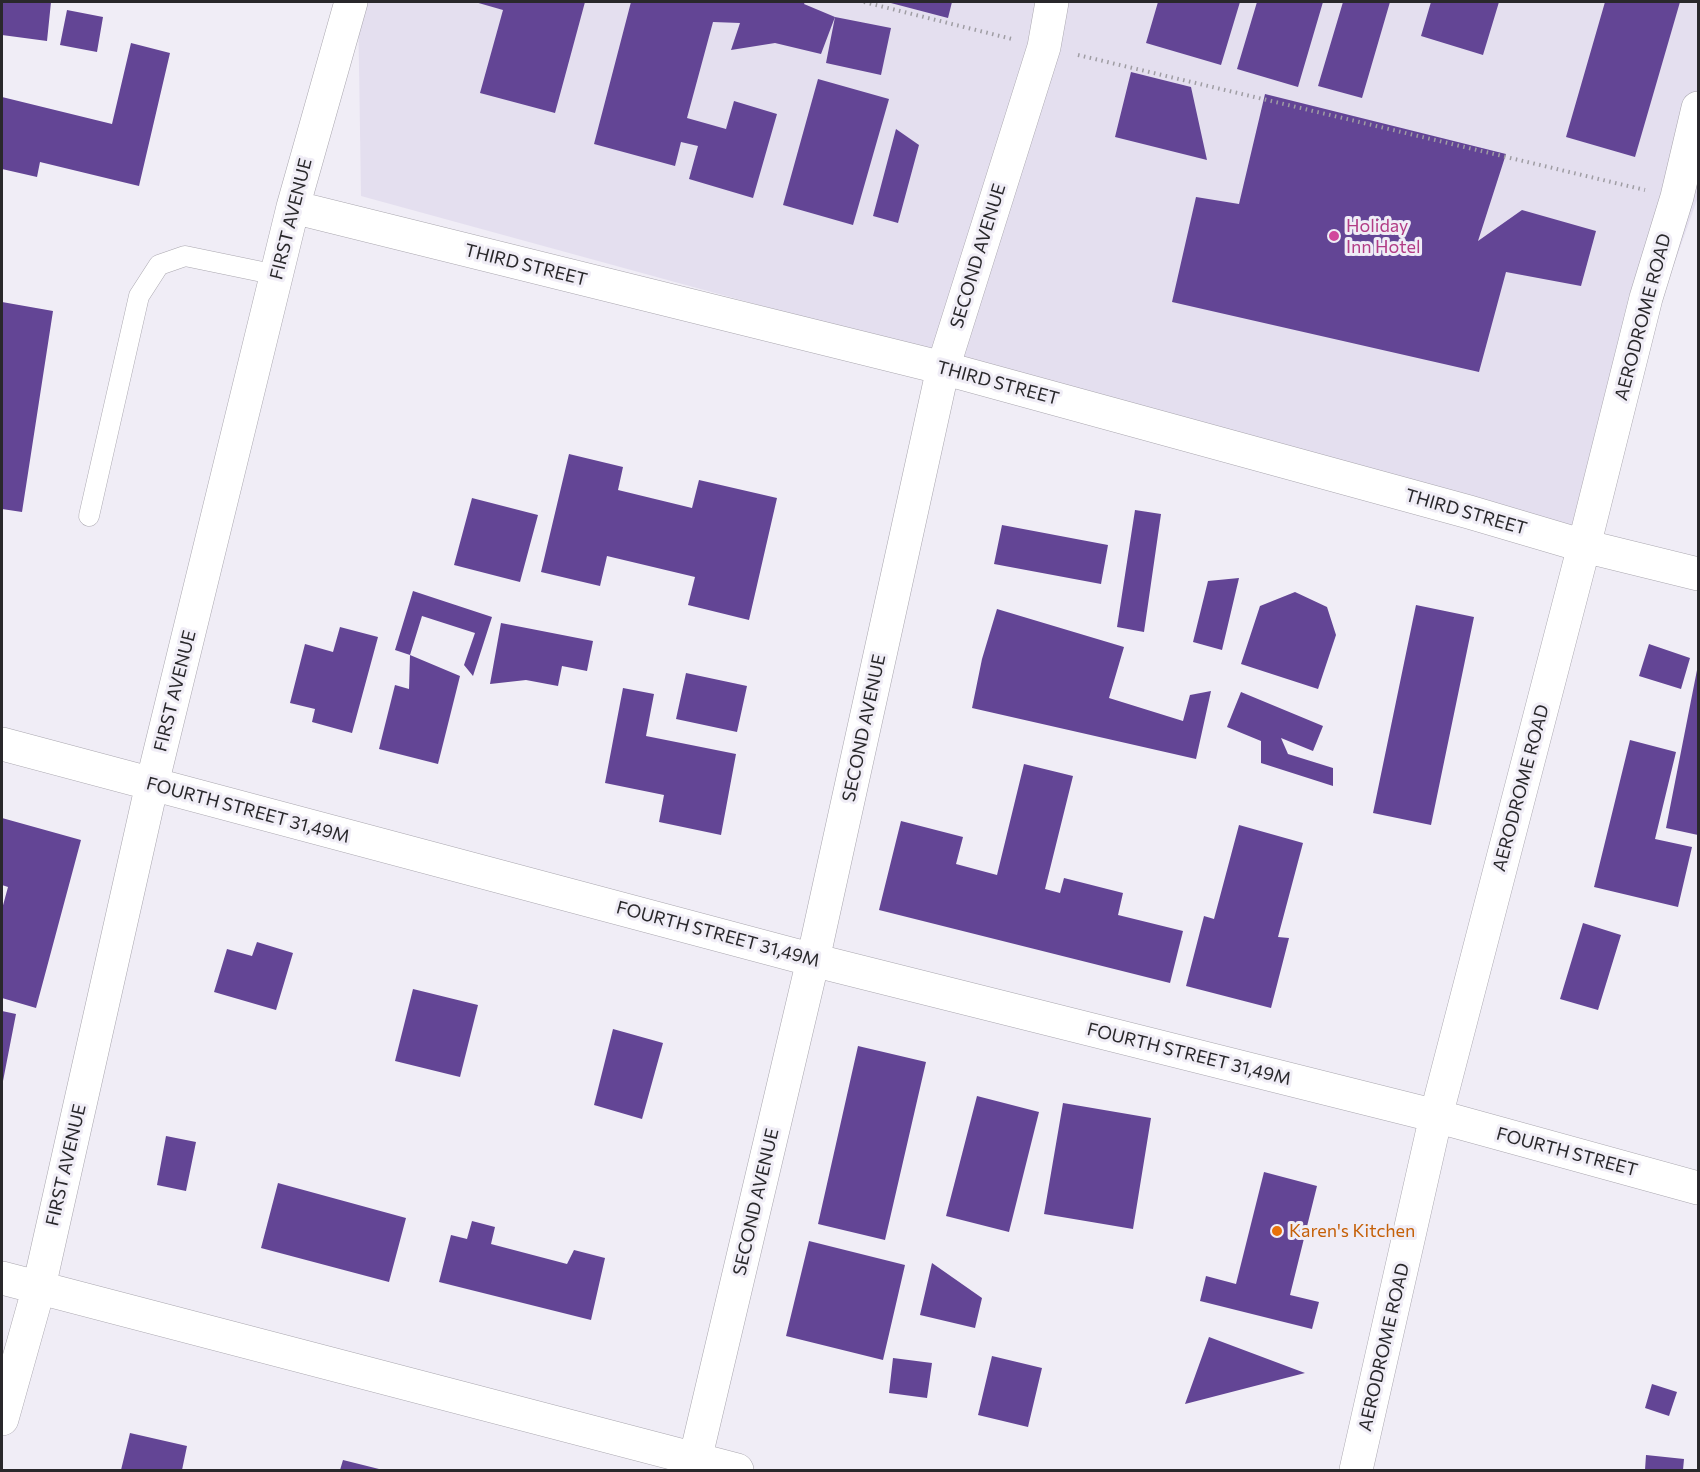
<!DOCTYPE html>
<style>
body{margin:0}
#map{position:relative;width:1700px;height:1472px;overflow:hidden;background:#f0edf6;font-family:Commissioner,sans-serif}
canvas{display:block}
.frame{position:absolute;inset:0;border:3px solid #29282b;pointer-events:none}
</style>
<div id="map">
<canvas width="1700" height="1472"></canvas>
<div class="frame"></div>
</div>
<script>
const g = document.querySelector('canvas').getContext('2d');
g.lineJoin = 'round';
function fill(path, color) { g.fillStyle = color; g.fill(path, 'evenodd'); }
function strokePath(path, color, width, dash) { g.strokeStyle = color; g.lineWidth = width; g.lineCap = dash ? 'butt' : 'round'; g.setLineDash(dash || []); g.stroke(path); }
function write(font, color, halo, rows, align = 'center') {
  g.font = font + ' Commissioner,sans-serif'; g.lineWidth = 6; g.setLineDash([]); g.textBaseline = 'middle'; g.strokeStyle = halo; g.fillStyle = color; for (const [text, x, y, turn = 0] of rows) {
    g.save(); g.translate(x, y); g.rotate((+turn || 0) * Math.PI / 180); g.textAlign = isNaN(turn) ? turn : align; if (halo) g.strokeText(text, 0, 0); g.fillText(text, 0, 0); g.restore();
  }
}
fill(new Path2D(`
 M 358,2 L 1698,2 L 1698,197 L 1580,530 L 361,196 Z`), '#e4dfef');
fill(new Path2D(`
 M 2,2 L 51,2 L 47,41 L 2,35 Z
 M 475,2 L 585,2 L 555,113 L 480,93 L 503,10 Z
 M 631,2 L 805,2 L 804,4 L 835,17 L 821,54 L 775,43 L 731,50 L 740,23 L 713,22 L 687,118 L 726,129 L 734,101 L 777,114 L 753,198 L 689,179 L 698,146 L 681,142 L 675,166 L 594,144 Z
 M 887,2 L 952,2 L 948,18 Z
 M 1158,2 L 1240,2 L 1221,65 L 1146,43 Z
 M 1257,2 L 1323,2 L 1298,87 L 1237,69 Z
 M 1343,2 L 1390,2 L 1362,98 L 1318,86 Z
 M 1431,2 L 1499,2 L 1483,55 L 1421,36 Z
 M 1605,2 L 1680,2 L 1635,157 L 1566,137 Z
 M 67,10 L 103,17 L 97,52 L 60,45 Z
 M 835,17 L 891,28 L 881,75 L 826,63 Z
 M 131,43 L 170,53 L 139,186 L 40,162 L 37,177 L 2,169 L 2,97 L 112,124 Z
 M 1131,72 L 1191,87 L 1207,160 L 1115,137 Z
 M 818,79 L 889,99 L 853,225 L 783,205 Z
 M 1265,94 L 1506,154 L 1478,241 L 1522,210 L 1596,231 L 1581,286 L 1506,272 L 1479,372 L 1172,302 L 1196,197 L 1239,204 Z
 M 896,129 L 919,145 L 898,223 L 873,216 Z
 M 2,302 L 53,311 L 22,512 L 2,509 Z
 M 569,454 L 623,467 L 618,490 L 692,508 L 699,480 L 777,498 L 749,620 L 688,605 L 695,577 L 607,556 L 600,586 L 541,572 Z
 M 472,498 L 538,515 L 520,582 L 454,565 Z
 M 1135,510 L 1161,514 L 1144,632 L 1117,627 Z
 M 1002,525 L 1108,545 L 1101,584 L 994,564 Z
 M 1239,578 L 1222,650 L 1193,642 L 1208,581 Z
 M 413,591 L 492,617 L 473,676 L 464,665 L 475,633 L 422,616 L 410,655 L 395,650 Z
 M 1295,592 L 1327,607 L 1336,635 L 1318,689 L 1241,664 L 1260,606 Z
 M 1416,605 L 1474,617 L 1431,825 L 1373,813 Z
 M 997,609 L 1124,647 L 1109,698 L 1183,721 L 1190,695 L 1211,691 L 1196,759 L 972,708 L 982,659 Z
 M 501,623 L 593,641 L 587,671 L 562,666 L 558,686 L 526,680 L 490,684 Z
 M 340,627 L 378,637 L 352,733 L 312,722 L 315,709 L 290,703 L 305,644 L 333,652 Z
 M 1649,644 L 1690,658 L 1681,689 L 1639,676 Z
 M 410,655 L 460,676 L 438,764 L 379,749 L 395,685 L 409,689 Z
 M 1697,670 L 1698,670 L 1698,835 L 1666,828 Z
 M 686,673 L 747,686 L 737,732 L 676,719 Z
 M 623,688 L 654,694 L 646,736 L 736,754 L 721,835 L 659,822 L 664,795 L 605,783 Z
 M 1241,692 L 1323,726 L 1313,751 L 1281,738 L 1288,754 L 1333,768 L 1333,786 L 1261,763 L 1261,741 L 1227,727 Z
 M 1630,740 L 1676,752 L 1655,839 L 1692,847 L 1678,907 L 1594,887 Z
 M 1024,764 L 1073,776 L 1045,889 L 1060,893 L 1064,878 L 1123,893 L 1118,915 L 1183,931 L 1170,983 L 879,910 L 901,821 L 963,837 L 956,864 L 997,875 Z
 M 2,818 L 81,840 L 36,1008 L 2,998 L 2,909 L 8,887 L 2,885 Z
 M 1239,825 L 1303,843 L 1278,937 L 1289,938 L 1271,1008 L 1186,986 L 1204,916 L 1214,919 Z
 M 1583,923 L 1621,935 L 1598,1010 L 1560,999 Z
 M 257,942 L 293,953 L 276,1010 L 214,992 L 227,949 L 252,956 Z
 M 413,989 L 478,1005 L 460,1077 L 395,1061 Z
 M 2,1011 L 16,1014 L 3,1081 L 2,1080 Z
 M 613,1029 L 663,1043 L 642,1119 L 594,1105 Z
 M 858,1046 L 926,1062 L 885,1240 L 818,1224 Z
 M 977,1096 L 1039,1112 L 1009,1232 L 946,1216 Z
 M 1063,1103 L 1151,1118 L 1133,1229 L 1044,1214 Z
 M 166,1136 L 196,1142 L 186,1191 L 157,1185 Z
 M 1264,1172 L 1317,1186 L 1290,1295 L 1319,1302 L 1312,1329 L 1200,1301 L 1206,1276 L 1236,1284 Z
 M 278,1183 L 406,1218 L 389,1282 L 261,1248 Z
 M 472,1221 L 495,1227 L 491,1244 L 567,1264 L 574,1250 L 605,1258 L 591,1320 L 439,1282 L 451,1235 L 467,1239 Z
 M 809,1241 L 905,1265 L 883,1360 L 786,1336 Z
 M 932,1263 L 982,1298 L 975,1328 L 920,1315 Z
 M 1209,1337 L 1305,1373 L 1185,1404 Z
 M 992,1356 L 1042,1368 L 1028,1427 L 978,1415 Z
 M 893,1358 L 932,1363 L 927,1398 L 889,1393 Z
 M 1652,1384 L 1677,1392 L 1669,1416 L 1645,1408 Z
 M 130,1433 L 187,1446 L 182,1470 L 121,1470 Z
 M 1646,1455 L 1684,1459 L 1683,1470 L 1645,1470 Z
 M 343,1460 L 383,1470 L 340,1470 Z`), '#634595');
const lane = new Path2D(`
 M 89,516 L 139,296 L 159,265 L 185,256 L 277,275`);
const street = new Path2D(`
 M 293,207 L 943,368 L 1469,512 L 1584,546 L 1698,574
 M 2,744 L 813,960 L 1436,1116 L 1698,1188
 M 2,1278 L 737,1470
 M 2,1419 L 39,1287 L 152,784 L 293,207 L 351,2
 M 695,1460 L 813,960 L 943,368 L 1044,47 L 1052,2
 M 1356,1470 L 1436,1116 L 1584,546 L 1646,298 L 1677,197 L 1698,108`);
strokePath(lane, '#aaa7af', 21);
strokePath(street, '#aaa7af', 34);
strokePath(new Path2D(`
 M 864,2 L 1012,39
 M 1078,55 L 1645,190`), '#9f9da3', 4, [1.5, 4.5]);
strokePath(lane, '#fff', 20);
strokePath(street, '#fff', 33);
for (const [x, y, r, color] of [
 [1334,236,6,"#d1479c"],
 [1277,1231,6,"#e8710a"]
]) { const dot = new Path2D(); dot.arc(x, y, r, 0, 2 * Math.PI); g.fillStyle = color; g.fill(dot); strokePath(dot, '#f0edf6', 2); }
write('18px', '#29282b', '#f0edf6', [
 ["FIRST AVENUE",291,219,-76],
 ["SECOND AVENUE",978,256,-73],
 ["THIRD STREET",526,265,14],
 ["AERODROME ROAD",1643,317,-75],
 ["THIRD STREET",998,383,15],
 ["THIRD STREET",1466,512,16],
 ["FIRST AVENUE",175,691,-76],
 ["SECOND AVENUE",864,728,-78],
 ["AERODROME ROAD",1521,788,-75],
 ["FOURTH STREET 31,49M",248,810,15],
 ["FOURTH STREET 31,49M",718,934,15],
 ["FOURTH STREET 31,49M",1189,1054,14],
 ["FOURTH STREET",1567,1152,15],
 ["FIRST AVENUE",66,1165,-77],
 ["SECOND AVENUE",756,1202,-77],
 ["AERODROME ROAD",1384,1347,-77]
]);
write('18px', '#b23c85', '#f0edf6', [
 ["Holiday",1346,226],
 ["Inn Hotel",1346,247]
], 'left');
write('18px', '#c56008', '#f0edf6', [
 ["Karen's Kitchen",1289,1231]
], 'left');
</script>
